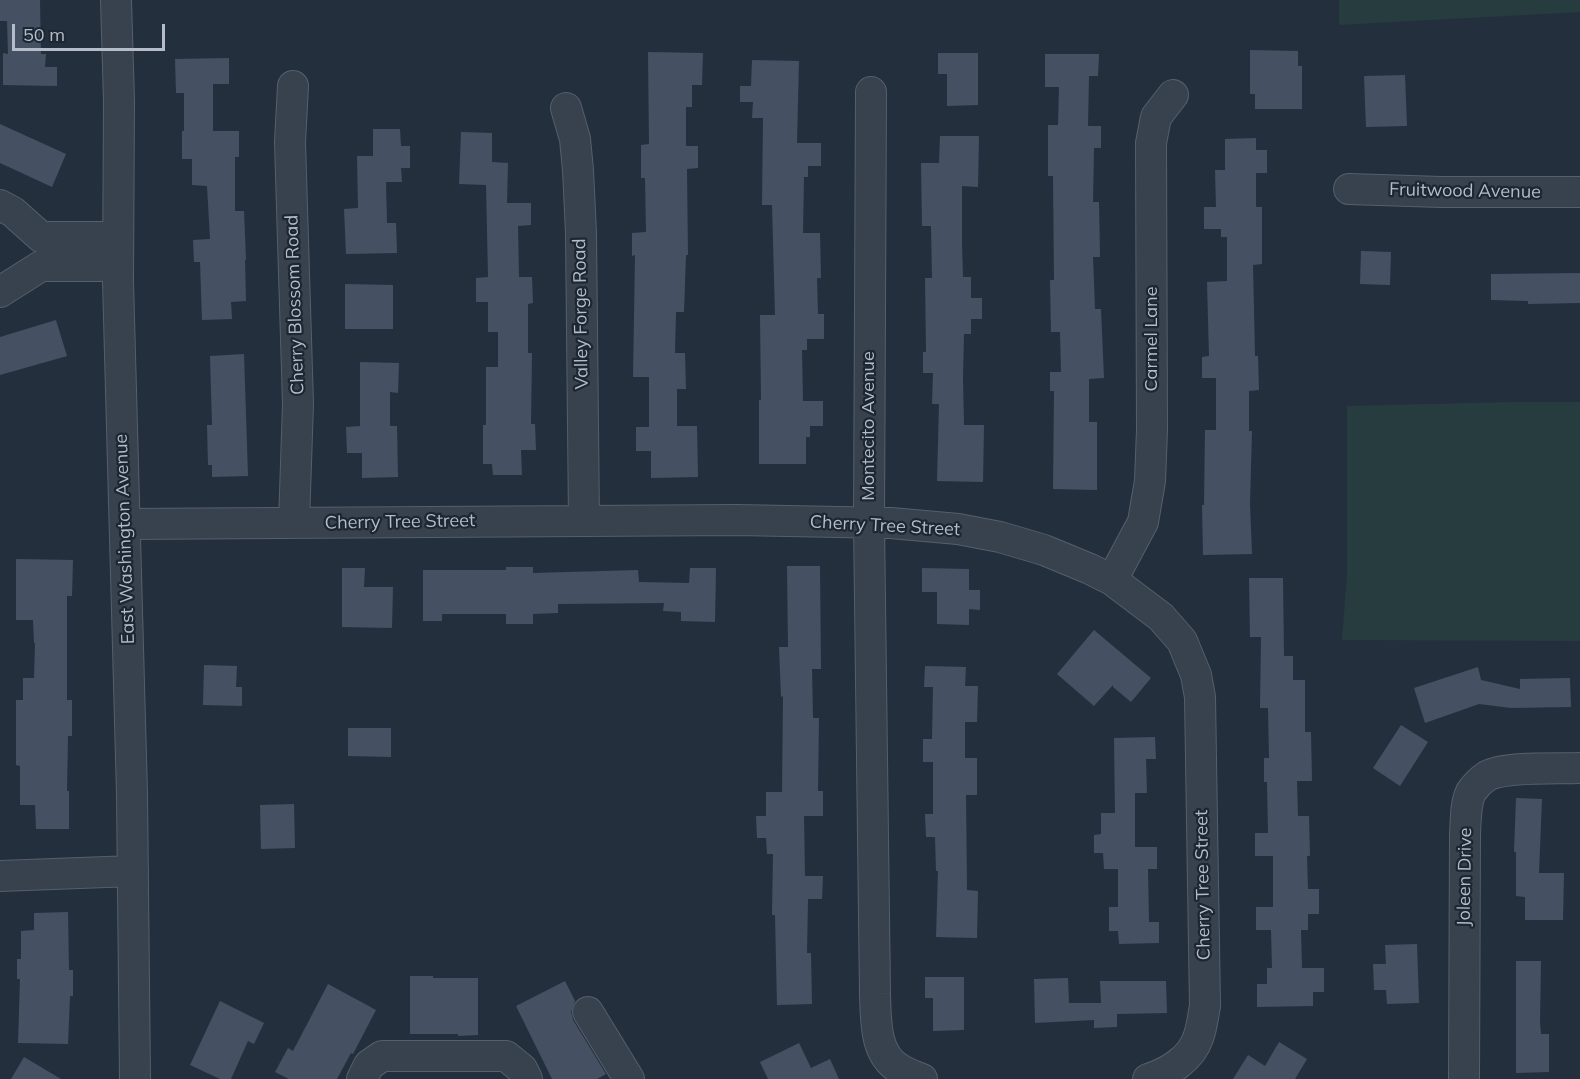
<!DOCTYPE html>
<style>
body{margin:0}
#map{position:relative;width:1580px;height:1079px;overflow:hidden;background:#242f3e;font-family:Mulish,sans-serif}
canvas{display:block}
.scale{position:absolute;left:12px;top:24px;width:153px;height:27px;box-sizing:border-box;border:3px solid #b4bcc9;border-top:0;padding-left:8px;font-size:18px;line-height:21px;white-space:nowrap;color:#b4bcc9;-webkit-text-stroke:4px #1d2633;paint-order:stroke}
</style>
<div id="map">
<canvas width="1580" height="1079"></canvas>
<div class="scale">50 m</div>
</div>
<script>
const g = document.querySelector('canvas').getContext('2d');
g.lineJoin = 'round';
function fill(path, color) { g.fillStyle = color; g.fill(path, 'evenodd'); }
function strokePath(path, color, width, dash) { g.strokeStyle = color; g.lineWidth = width; g.lineCap = dash ? 'butt' : 'round'; g.setLineDash(dash || []); g.stroke(path); }
function write(font, color, halo, rows, align = 'center') {
  g.font = font + ' Mulish,sans-serif'; g.lineWidth = 4.5; g.setLineDash([]); g.textBaseline = 'middle'; g.strokeStyle = halo; g.fillStyle = color; for (const [text, x, y, turn = 0] of rows) {
    g.save(); g.translate(x, y); g.rotate((+turn || 0) * Math.PI / 180); g.textAlign = isNaN(turn) ? turn : align; if (halo) g.strokeText(text, 0, 0); g.fillText(text, 0, 0); g.restore();
  }
}
fill(new Path2D(`
 M 1339,0 L 1580,0 L 1580,12 L 1339,25 Z
 M 1511,402 L 1580,402 L 1580,641 L 1342,640 L 1347,574 L 1347,406 Z`), '#263c3f');
fill(new Path2D(`
 M 0,0 L 40,0 L 41,54 L 46,54 L 45,67 L 57,67 L 57,86 L 3,85 L 3,53 L 8,54 L 7,21 L 0,21 Z
 M 1250,50 L 1298,51 L 1298,66 L 1302,66 L 1302,109 L 1255,109 L 1255,94 L 1250,94 Z
 M 648,52 L 703,53 L 702,85 L 692,85 L 692,107 L 686,107 L 686,146 L 698,146 L 698,168 L 687,169 L 688,255 L 686,255 L 684,312 L 676,312 L 675,353 L 685,353 L 686,389 L 677,389 L 677,426 L 697,426 L 698,477 L 651,478 L 651,451 L 636,451 L 636,427 L 649,427 L 649,377 L 633,377 L 635,255 L 632,256 L 632,233 L 646,232 L 645,178 L 641,178 L 641,145 L 649,144 Z
 M 938,53 L 978,53 L 978,105 L 947,106 L 947,74 L 938,74 Z
 M 1045,54 L 1099,54 L 1098,76 L 1089,76 L 1088,126 L 1101,126 L 1101,148 L 1094,148 L 1093,202 L 1099,202 L 1100,257 L 1093,257 L 1095,309 L 1101,309 L 1104,378 L 1089,379 L 1089,422 L 1097,422 L 1097,490 L 1053,489 L 1054,391 L 1050,391 L 1050,372 L 1061,372 L 1060,332 L 1051,332 L 1050,280 L 1054,280 L 1053,176 L 1048,176 L 1048,125 L 1058,125 L 1059,87 L 1045,87 Z
 M 229,58 L 229,84 L 213,84 L 213,131 L 239,131 L 239,157 L 235,157 L 235,211 L 244,211 L 246,260 L 245,260 L 246,301 L 231,302 L 232,319 L 202,320 L 200,262 L 194,262 L 193,240 L 210,239 L 207,186 L 192,185 L 192,159 L 182,159 L 182,131 L 184,131 L 184,93 L 176,93 L 175,59 Z
 M 752,60 L 799,61 L 797,143 L 821,143 L 821,166 L 808,166 L 808,177 L 804,177 L 803,233 L 820,233 L 821,278 L 817,278 L 818,314 L 824,314 L 824,339 L 807,339 L 807,350 L 802,350 L 803,401 L 823,401 L 823,426 L 810,426 L 810,437 L 806,437 L 806,464 L 759,464 L 759,400 L 761,400 L 760,315 L 775,315 L 772,205 L 762,205 L 763,118 L 752,118 L 753,102 L 740,102 L 740,86 L 751,86 Z
 M 1405,75 L 1407,126 L 1366,127 L 1364,76 Z
 M 0,124 L 66,154 L 52,187 L 0,163 Z
 M 373,129 L 400,129 L 401,146 L 410,146 L 410,168 L 401,168 L 402,182 L 386,182 L 387,223 L 396,223 L 397,253 L 346,254 L 344,209 L 358,208 L 357,156 L 373,156 Z
 M 461,132 L 492,133 L 492,162 L 508,163 L 507,203 L 531,203 L 531,225 L 518,226 L 519,277 L 532,277 L 533,303 L 528,304 L 528,353 L 532,353 L 531,424 L 535,424 L 536,450 L 521,450 L 522,475 L 493,475 L 492,464 L 483,464 L 483,425 L 486,425 L 486,367 L 498,367 L 498,332 L 488,332 L 488,302 L 476,302 L 476,278 L 488,277 L 486,185 L 459,184 Z
 M 940,136 L 979,136 L 978,187 L 962,186 L 962,245 L 963,277 L 971,277 L 971,298 L 982,298 L 982,319 L 971,319 L 971,334 L 964,334 L 963,377 L 964,425 L 984,425 L 983,482 L 937,481 L 939,404 L 932,404 L 933,373 L 923,373 L 923,352 L 926,352 L 925,278 L 932,278 L 931,226 L 922,226 L 921,163 L 939,163 Z
 M 1256,138 L 1256,150 L 1267,150 L 1267,173 L 1256,173 L 1256,207 L 1262,207 L 1262,264 L 1253,265 L 1255,356 L 1258,356 L 1259,390 L 1249,391 L 1249,431 L 1252,431 L 1250,504 L 1252,554 L 1203,555 L 1202,505 L 1204,505 L 1205,430 L 1216,430 L 1216,378 L 1202,378 L 1202,357 L 1209,356 L 1207,282 L 1227,281 L 1227,237 L 1221,237 L 1221,229 L 1204,229 L 1204,207 L 1216,207 L 1215,170 L 1225,170 L 1225,139 Z
 M 1361,251 L 1391,252 L 1390,285 L 1360,284 Z
 M 1580,273 L 1580,303 L 1528,304 L 1528,301 L 1491,300 L 1491,274 Z
 M 345,284 L 393,285 L 393,329 L 345,329 Z
 M 56,320 L 67,356 L 0,375 L 0,337 Z
 M 244,354 L 248,476 L 212,477 L 212,465 L 208,465 L 207,425 L 212,425 L 210,356 Z
 M 360,362 L 399,363 L 398,393 L 390,392 L 390,426 L 397,426 L 398,477 L 362,478 L 362,453 L 347,453 L 346,427 L 360,426 Z
 M 16,559 L 73,560 L 72,596 L 67,596 L 67,700 L 72,700 L 72,736 L 68,736 L 67,791 L 69,791 L 69,829 L 36,829 L 35,805 L 20,805 L 20,766 L 16,765 L 16,700 L 23,700 L 23,678 L 34,678 L 35,643 L 34,643 L 33,620 L 16,620 Z
 M 787,566 L 820,566 L 821,669 L 812,669 L 813,718 L 819,718 L 818,791 L 823,791 L 823,816 L 804,816 L 805,876 L 823,876 L 822,899 L 808,899 L 807,953 L 811,953 L 812,1004 L 777,1005 L 775,915 L 772,915 L 773,854 L 767,854 L 766,838 L 757,838 L 756,816 L 766,816 L 766,792 L 782,792 L 783,696 L 781,697 L 779,647 L 788,647 Z
 M 506,567 L 533,567 L 533,573 L 638,570 L 639,582 L 689,583 L 690,568 L 716,568 L 715,622 L 681,621 L 681,612 L 663,611 L 664,603 L 558,604 L 558,613 L 533,614 L 533,624 L 506,624 L 506,614 L 442,614 L 442,621 L 423,621 L 423,570 L 506,570 Z
 M 342,568 L 365,568 L 364,587 L 393,587 L 392,628 L 342,627 Z
 M 922,568 L 969,569 L 969,590 L 980,590 L 980,610 L 969,609 L 969,625 L 937,624 L 937,592 L 922,592 Z
 M 1249,578 L 1283,578 L 1284,656 L 1293,656 L 1293,680 L 1305,680 L 1305,732 L 1311,732 L 1312,781 L 1297,781 L 1298,816 L 1309,816 L 1310,856 L 1307,856 L 1308,889 L 1319,889 L 1319,914 L 1308,914 L 1308,930 L 1301,930 L 1302,968 L 1324,968 L 1324,992 L 1313,992 L 1313,1006 L 1257,1007 L 1257,984 L 1267,984 L 1267,968 L 1272,968 L 1271,930 L 1256,930 L 1256,907 L 1273,907 L 1273,856 L 1255,856 L 1255,833 L 1268,833 L 1267,782 L 1264,782 L 1264,758 L 1269,758 L 1268,708 L 1260,708 L 1261,637 L 1250,637 Z
 M 1094,630 L 1151,678 L 1131,702 L 1113,687 L 1113,685 L 1094,706 L 1057,674 Z
 M 204,665 L 237,666 L 236,687 L 242,687 L 242,706 L 203,705 Z
 M 925,666 L 966,667 L 965,686 L 978,686 L 977,722 L 965,722 L 965,758 L 977,758 L 977,795 L 966,795 L 967,890 L 978,891 L 977,938 L 936,937 L 938,871 L 936,871 L 935,837 L 926,837 L 925,814 L 933,814 L 933,762 L 923,762 L 923,739 L 932,739 L 933,687 L 924,687 Z
 M 1478,667 L 1481,680 L 1520,689 L 1520,679 L 1570,678 L 1571,707 L 1511,708 L 1479,704 L 1425,723 L 1414,688 Z
 M 1401,725 L 1428,742 L 1400,786 L 1373,768 Z
 M 348,728 L 391,728 L 391,757 L 348,756 Z
 M 1155,737 L 1156,759 L 1146,759 L 1147,793 L 1135,793 L 1135,847 L 1157,847 L 1157,869 L 1148,869 L 1149,922 L 1159,922 L 1159,943 L 1119,944 L 1118,931 L 1109,931 L 1109,907 L 1118,907 L 1118,869 L 1104,869 L 1103,853 L 1094,853 L 1094,835 L 1101,834 L 1101,813 L 1115,813 L 1114,738 Z
 M 1516,798 L 1542,799 L 1539,873 L 1564,873 L 1563,920 L 1525,920 L 1525,897 L 1516,896 L 1516,852 L 1514,852 Z
 M 294,804 L 295,848 L 261,849 L 260,805 Z
 M 68,912 L 69,970 L 73,970 L 73,996 L 70,996 L 68,1044 L 18,1043 L 20,979 L 17,979 L 17,959 L 21,959 L 21,931 L 34,930 L 34,913 Z
 M 1417,944 L 1419,1003 L 1387,1004 L 1386,990 L 1374,990 L 1373,964 L 1386,964 L 1385,945 Z
 M 1516,961 L 1541,961 L 1540,1022 L 1541,1034 L 1549,1034 L 1549,1072 L 1516,1073 Z
 M 410,976 L 433,976 L 433,978 L 478,978 L 478,1035 L 458,1036 L 458,1034 L 410,1034 Z
 M 925,977 L 964,977 L 964,1030 L 933,1031 L 933,998 L 925,998 Z
 M 1068,978 L 1069,1003 L 1101,1003 L 1100,981 L 1166,981 L 1167,1013 L 1117,1014 L 1117,1027 L 1094,1028 L 1094,1020 L 1035,1023 L 1034,979 Z
 M 565,981 L 575,1001 L 571,1012 L 573,1020 L 606,1074 L 597,1079 L 552,1079 L 516,1006 Z
 M 328,984 L 376,1010 L 353,1054 L 351,1053 L 337,1079 L 289,1079 L 275,1072 L 288,1048 L 293,1051 Z
 M 220,1001 L 264,1023 L 254,1044 L 248,1041 L 231,1079 L 220,1079 L 190,1065 Z
 M 1279,1042 L 1307,1059 L 1295,1079 L 1233,1079 L 1248,1055 L 1265,1066 Z
 M 799,1043 L 811,1068 L 830,1059 L 839,1079 L 768,1079 L 760,1062 Z
 M 24,1057 L 61,1079 L 11,1079 Z`), '#455162');
const minor = new Path2D(`
 M 116,0 L 119,101 L 118,281 L 132,794 L 135,1079
 M 293,86 L 290,142 L 298,404 L 294,523
 M 871,92 L 869,522 L 875,994 C 876,1019 874,1055 900,1069 C 906,1073 915,1076 922,1079
 M 566,108 L 575,139 L 578,170 L 581,233 L 584,521
 M 1349,189 L 1441,192 L 1580,192
 M 0,205 L 13,212 L 41,237 L 118,237
 M 0,292 L 41,266 L 118,266
 M 125,524 L 737,520 L 891,523 L 958,529 L 1000,537 L 1044,550 L 1090,569 L 1112,580 L 1161,617 L 1182,641 L 1196,675 L 1200,697 L 1205,1006 C 1203,1016 1202,1028 1198,1038 C 1191,1059 1168,1073 1148,1079
 M 1112,580 L 1143,522 L 1150,481 L 1152,430 L 1151,143 L 1156,117 L 1173,95
 M 0,876 L 133,871
 M 588,1012 L 629,1079
 M 362,1079 L 369,1065 L 382,1056 L 506,1056 L 522,1069 L 527,1079
 M 1464,1079 L 1465,834 C 1466,821 1465,804 1471,792 C 1475,786 1481,780 1487,776 C 1506,766 1557,769 1580,768`);
strokePath(minor, '#565f6c', 32);
strokePath(minor, '#38414e', 30);
write('18px', '#b4bcc9', '#1d2633', [
 ["Fruitwood Avenue",1465,191,1],
 ["Cherry Blossom Road",295,305,-92],
 ["Valley Forge Road",581,314,-91],
 ["Carmel Lane",1152,339,-90],
 ["Montecito Avenue",869,426,-90],
 ["Cherry Tree Street",400,522,-1],
 ["Cherry Tree Street",885,526,3],
 ["East Washington Avenue",125,539,-92],
 ["Joleen Drive",1465,877,-89],
 ["Cherry Tree Street",1203,885,-91]
]);
</script>
